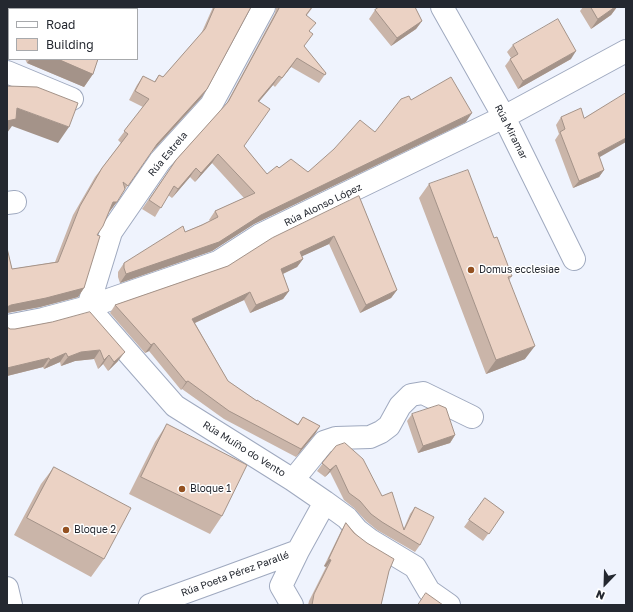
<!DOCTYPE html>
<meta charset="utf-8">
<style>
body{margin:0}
#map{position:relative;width:633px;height:612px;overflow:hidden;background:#eff3fd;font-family:"Golos Text",sans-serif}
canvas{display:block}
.frame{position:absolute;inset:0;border:8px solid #242830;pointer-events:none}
.legend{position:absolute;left:8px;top:8px;width:130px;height:52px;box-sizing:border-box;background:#fff;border:1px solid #a7a9ac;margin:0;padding:5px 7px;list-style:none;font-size:12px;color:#242830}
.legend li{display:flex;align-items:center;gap:8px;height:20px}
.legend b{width:20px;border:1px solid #a7a9ac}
.north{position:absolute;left:585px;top:564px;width:40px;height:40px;-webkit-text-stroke:3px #fff;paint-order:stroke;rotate:203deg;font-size:11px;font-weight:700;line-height:16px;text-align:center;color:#242830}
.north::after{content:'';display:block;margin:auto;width:14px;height:18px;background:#242830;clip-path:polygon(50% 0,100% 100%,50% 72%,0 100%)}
</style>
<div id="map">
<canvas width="633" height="612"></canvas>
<div class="frame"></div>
<ul class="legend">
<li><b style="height:5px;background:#fff"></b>Road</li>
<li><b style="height:11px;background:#ebd2c4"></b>Building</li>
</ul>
<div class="north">N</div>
</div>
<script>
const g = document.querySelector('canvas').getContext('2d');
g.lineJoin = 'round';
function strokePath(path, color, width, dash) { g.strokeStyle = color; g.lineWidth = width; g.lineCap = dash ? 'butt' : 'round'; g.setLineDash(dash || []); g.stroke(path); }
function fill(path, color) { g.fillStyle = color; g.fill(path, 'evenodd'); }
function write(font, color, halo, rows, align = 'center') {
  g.font = font + ' "Golos Text",sans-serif'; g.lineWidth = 3; g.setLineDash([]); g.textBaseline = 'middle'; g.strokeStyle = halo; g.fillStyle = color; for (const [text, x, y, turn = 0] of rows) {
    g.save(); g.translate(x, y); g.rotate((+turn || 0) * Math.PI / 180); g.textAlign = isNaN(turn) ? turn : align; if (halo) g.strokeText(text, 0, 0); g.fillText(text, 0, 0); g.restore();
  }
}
const minor = new Path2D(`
 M 264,7 L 211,105 L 160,161 L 111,232 L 88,307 L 175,406 L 293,480 L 325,502 L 298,551 L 281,586 L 292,605
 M 442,7 L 504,117 L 574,259
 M 7,72 L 72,99
 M 7,203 L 15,202
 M 7,326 L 43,319 L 88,307 L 218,262 L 260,235 L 504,117 L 626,51
 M 293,480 L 324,442 L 336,438 L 370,437 L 381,432 L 389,426 L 400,406 L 411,395 L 423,393 L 472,417
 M 325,502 L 347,518 L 357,530 L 370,540 L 415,567 L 429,591 L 449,605
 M 7,588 L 11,605
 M 150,605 L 219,580 L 298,551`);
strokePath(minor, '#9fa9bf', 24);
strokePath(minor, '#fff', 22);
fill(new Path2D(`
 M 21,7 L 65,7 L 65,9 L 21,9 Z
 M 213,7 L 251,7 L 207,89 L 201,98 L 151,152 L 110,211 L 97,235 L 84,288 L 78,297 L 40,307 L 7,313 L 7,248 L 12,269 L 55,262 L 73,215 L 95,177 L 121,143 L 118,140 L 143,107 L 129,100 L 137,85 L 143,76 L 154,82 L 159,75 L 163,77 L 201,34 Z
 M 276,7 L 313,7 L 307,15 L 310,32 L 304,46 L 326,73 L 319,83 L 291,67 L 275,87 L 273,85 L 259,101 L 244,146 L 267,174 L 279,168 L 308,172 L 375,132 L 411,100 L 466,122 L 254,224 L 212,251 L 120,283 L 118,277 L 118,272 L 124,263 L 185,232 L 210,221 L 209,220 L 215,211 L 244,198 L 212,163 L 195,182 L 190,177 L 172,198 L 168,195 L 155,217 L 142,209 L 176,160 L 225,106 L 275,13 Z
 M 376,7 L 415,7 L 422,21 L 416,29 L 391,46 L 369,19 L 375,10 L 377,9 Z
 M 583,7 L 617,7 L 611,15 L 591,29 L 580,11 Z
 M 513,45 L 571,59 L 518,89 L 505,66 L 511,58 L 507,52 Z
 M 25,59 L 98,59 L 93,74 L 84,87 L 27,63 Z
 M 561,117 L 599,157 L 604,170 L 599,177 L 573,188 L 555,140 L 559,134 L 556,125 Z
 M 429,184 L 494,238 L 512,276 L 509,280 L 525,359 L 486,374 L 419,198 Z
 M 359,196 L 397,290 L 391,298 L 360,313 L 329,244 L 302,256 L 303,259 L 297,267 L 283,274 L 289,291 L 283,299 L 250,313 L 244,300 L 195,323 L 228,381 L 257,401 L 298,424 L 303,417 L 320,426 L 315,434 L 296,457 L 224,419 L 182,389 L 181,390 L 149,351 L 145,353 L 110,313 L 115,305 L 228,266 Z
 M 52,322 L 118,361 L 108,371 L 103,364 L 98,369 L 94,359 L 75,361 L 61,366 L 60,362 L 44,369 L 43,367 L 7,376 L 7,327 L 10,329 L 15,329 Z
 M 412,414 L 455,435 L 450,443 L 418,453 L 407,421 Z
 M 167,424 L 222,516 L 210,534 L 129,494 L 155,442 Z
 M 336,446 L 382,496 L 404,528 L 410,514 L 415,507 L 420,545 L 415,552 L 377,530 L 366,521 L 354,508 L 344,500 L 330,472 L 325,477 L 317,471 Z
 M 54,467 L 104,559 L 91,577 L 14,535 L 41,484 Z
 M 485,498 L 504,512 L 483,541 L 464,527 Z
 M 346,523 L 389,571 L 381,605 L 308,605 L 309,601 L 326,567 L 324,566 L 341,531 Z`), '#cab5a9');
fill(new Path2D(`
 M 615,7 L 617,7 L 611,15 L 591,29 L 598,19 Z
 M 422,21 L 416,29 L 391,46 L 397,38 Z
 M 576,51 L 571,59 L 518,89 L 523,81 Z
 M 297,58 L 291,67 L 275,87 L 282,78 Z
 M 30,59 L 58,59 L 93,74 L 84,87 L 27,63 Z
 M 279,76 L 273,85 L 252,110 L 258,101 Z
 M 207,89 L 201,98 L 151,153 L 157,144 Z
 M 17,108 L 69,127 L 58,143 L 12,126 L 7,133 L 7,121 Z
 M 472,113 L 466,122 L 254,224 L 212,251 L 120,283 L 126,274 L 261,215 Z
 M 626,138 L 626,142 L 593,161 L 598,153 Z
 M 218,154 L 212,163 L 195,182 L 201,173 Z
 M 196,168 L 190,177 L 172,198 L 178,189 Z
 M 604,170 L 599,177 L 573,188 L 579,181 Z
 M 113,202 L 117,202 L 110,211 L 107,211 Z
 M 334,236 L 329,244 L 294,260 L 300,252 Z
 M 303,259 L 297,267 L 276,277 L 281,269 Z
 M 84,288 L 78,297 L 40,307 L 7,313 L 7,307 L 11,305 Z
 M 397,290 L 391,298 L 360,313 L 366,305 Z
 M 289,291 L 283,299 L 250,313 L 256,305 Z
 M 250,292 L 244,300 L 186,327 L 192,319 Z
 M 154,343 L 149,351 L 145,353 L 151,345 Z
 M 535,346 L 525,359 L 486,374 L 496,360 Z
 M 100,350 L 94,359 L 75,361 L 61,366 L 68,357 L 81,352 Z
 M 125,352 L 118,361 L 108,371 L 114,362 Z
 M 66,353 L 60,362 L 44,369 L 50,360 Z
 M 109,355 L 103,364 L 98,369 L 104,360 Z
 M 49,358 L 43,367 L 7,376 L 7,368 Z
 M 188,381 L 182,389 L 181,390 L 186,382 Z
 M 320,426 L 315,434 L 296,457 L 301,449 Z
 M 455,435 L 450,443 L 418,453 L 423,446 Z
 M 336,465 L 330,472 L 325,477 L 330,470 Z
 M 329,559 L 331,560 L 326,567 L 324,566 Z`), '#a49389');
const building = new Path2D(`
 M 31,7 L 65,7 L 65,9 L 31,9 Z
 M 215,7 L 251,7 L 207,89 L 157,144 L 128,186 L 123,182 L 125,189 L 117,202 L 113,202 L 103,226 L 97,235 L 100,236 L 84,288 L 46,298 L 11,305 L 7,307 L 7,248 L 12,269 L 58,262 L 80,206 L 102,168 L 128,134 L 124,131 L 149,99 L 135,91 L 143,76 L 155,82 L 159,75 L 163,77 L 205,29 Z
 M 280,7 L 312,7 L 306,15 L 316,23 L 309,31 L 313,34 L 304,46 L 326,73 L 325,75 L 297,58 L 282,78 L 279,76 L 258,101 L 270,109 L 244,146 L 267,174 L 277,166 L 279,168 L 291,159 L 308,172 L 334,149 L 360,120 L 375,132 L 401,99 L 409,96 L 411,100 L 451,77 L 472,113 L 261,215 L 219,242 L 126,274 L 124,268 L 124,263 L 183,226 L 185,232 L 202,225 L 218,217 L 215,211 L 255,193 L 218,154 L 201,173 L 196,168 L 178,189 L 174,186 L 161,208 L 149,200 L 176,160 L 228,102 Z
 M 379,7 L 415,7 L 422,21 L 397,38 L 375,10 Z
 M 591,7 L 615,7 L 598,19 Z
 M 558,19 L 576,51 L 523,81 L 510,59 L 518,54 L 513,45 Z
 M 58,59 L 98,59 L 93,74 Z
 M 7,86 L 37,87 L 78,103 L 69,127 L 17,108 L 16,119 L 7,121 Z
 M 626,93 L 626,138 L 598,153 L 604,170 L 579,181 L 560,132 L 565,129 L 561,117 L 581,108 L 584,118 Z
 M 468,170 L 494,238 L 497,237 L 512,276 L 508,277 L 535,346 L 496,360 L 429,184 Z
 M 359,196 L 397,290 L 366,305 L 334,236 L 300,252 L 303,259 L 281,269 L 289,291 L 256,305 L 250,292 L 192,319 L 228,381 L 257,401 L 257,400 L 298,425 L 303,417 L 320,426 L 301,449 L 229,411 L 188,381 L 186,382 L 154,343 L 151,345 L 115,305 L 228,266 L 272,238 Z
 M 90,312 L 125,352 L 114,362 L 109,355 L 104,360 L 100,350 L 81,352 L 68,357 L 66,353 L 50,360 L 49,358 L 7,368 L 7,327 L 10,329 L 15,329 L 52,322 Z
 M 439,405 L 446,408 L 455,435 L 423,446 L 412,414 Z
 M 167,424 L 247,465 L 222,516 L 141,477 Z
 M 345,443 L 363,459 L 382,496 L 392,492 L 404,530 L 415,507 L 434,517 L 420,545 L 382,522 L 371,514 L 360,501 L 349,493 L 336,465 L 330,470 L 322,463 L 336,446 Z
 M 54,467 L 131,508 L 104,559 L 27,518 Z
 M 485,498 L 504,512 L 489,534 L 469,520 Z
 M 346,523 L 354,533 L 367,543 L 394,559 L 389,571 L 381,605 L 312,605 L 314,594 L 331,560 L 329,559 Z
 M 426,593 L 443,605 L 418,605 Z`);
fill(building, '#ebd2c4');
strokePath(building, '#a49389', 1);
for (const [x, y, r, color] of [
 [471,270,4,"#945121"],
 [182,489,4,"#945121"],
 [66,530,4,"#945121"]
]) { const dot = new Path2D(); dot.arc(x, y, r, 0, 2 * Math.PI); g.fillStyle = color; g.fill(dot); strokePath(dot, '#fff', 1.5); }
write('10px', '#242830', '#fff', [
 ["Rúa Miramar",511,132,63],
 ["Rúa Estrela",168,154,-50],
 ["Rúa Alonso López",323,205,-26],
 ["Rúa Muíño do Vento",244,449,32],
 ["Rúa Poeta Pérez Parallé",235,574,-20]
]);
write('10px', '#242830', '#fff', [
 ["Domus ecclesiae",479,270],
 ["Bloque 1",190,489],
 ["Bloque 2",74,530]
], 'left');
</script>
